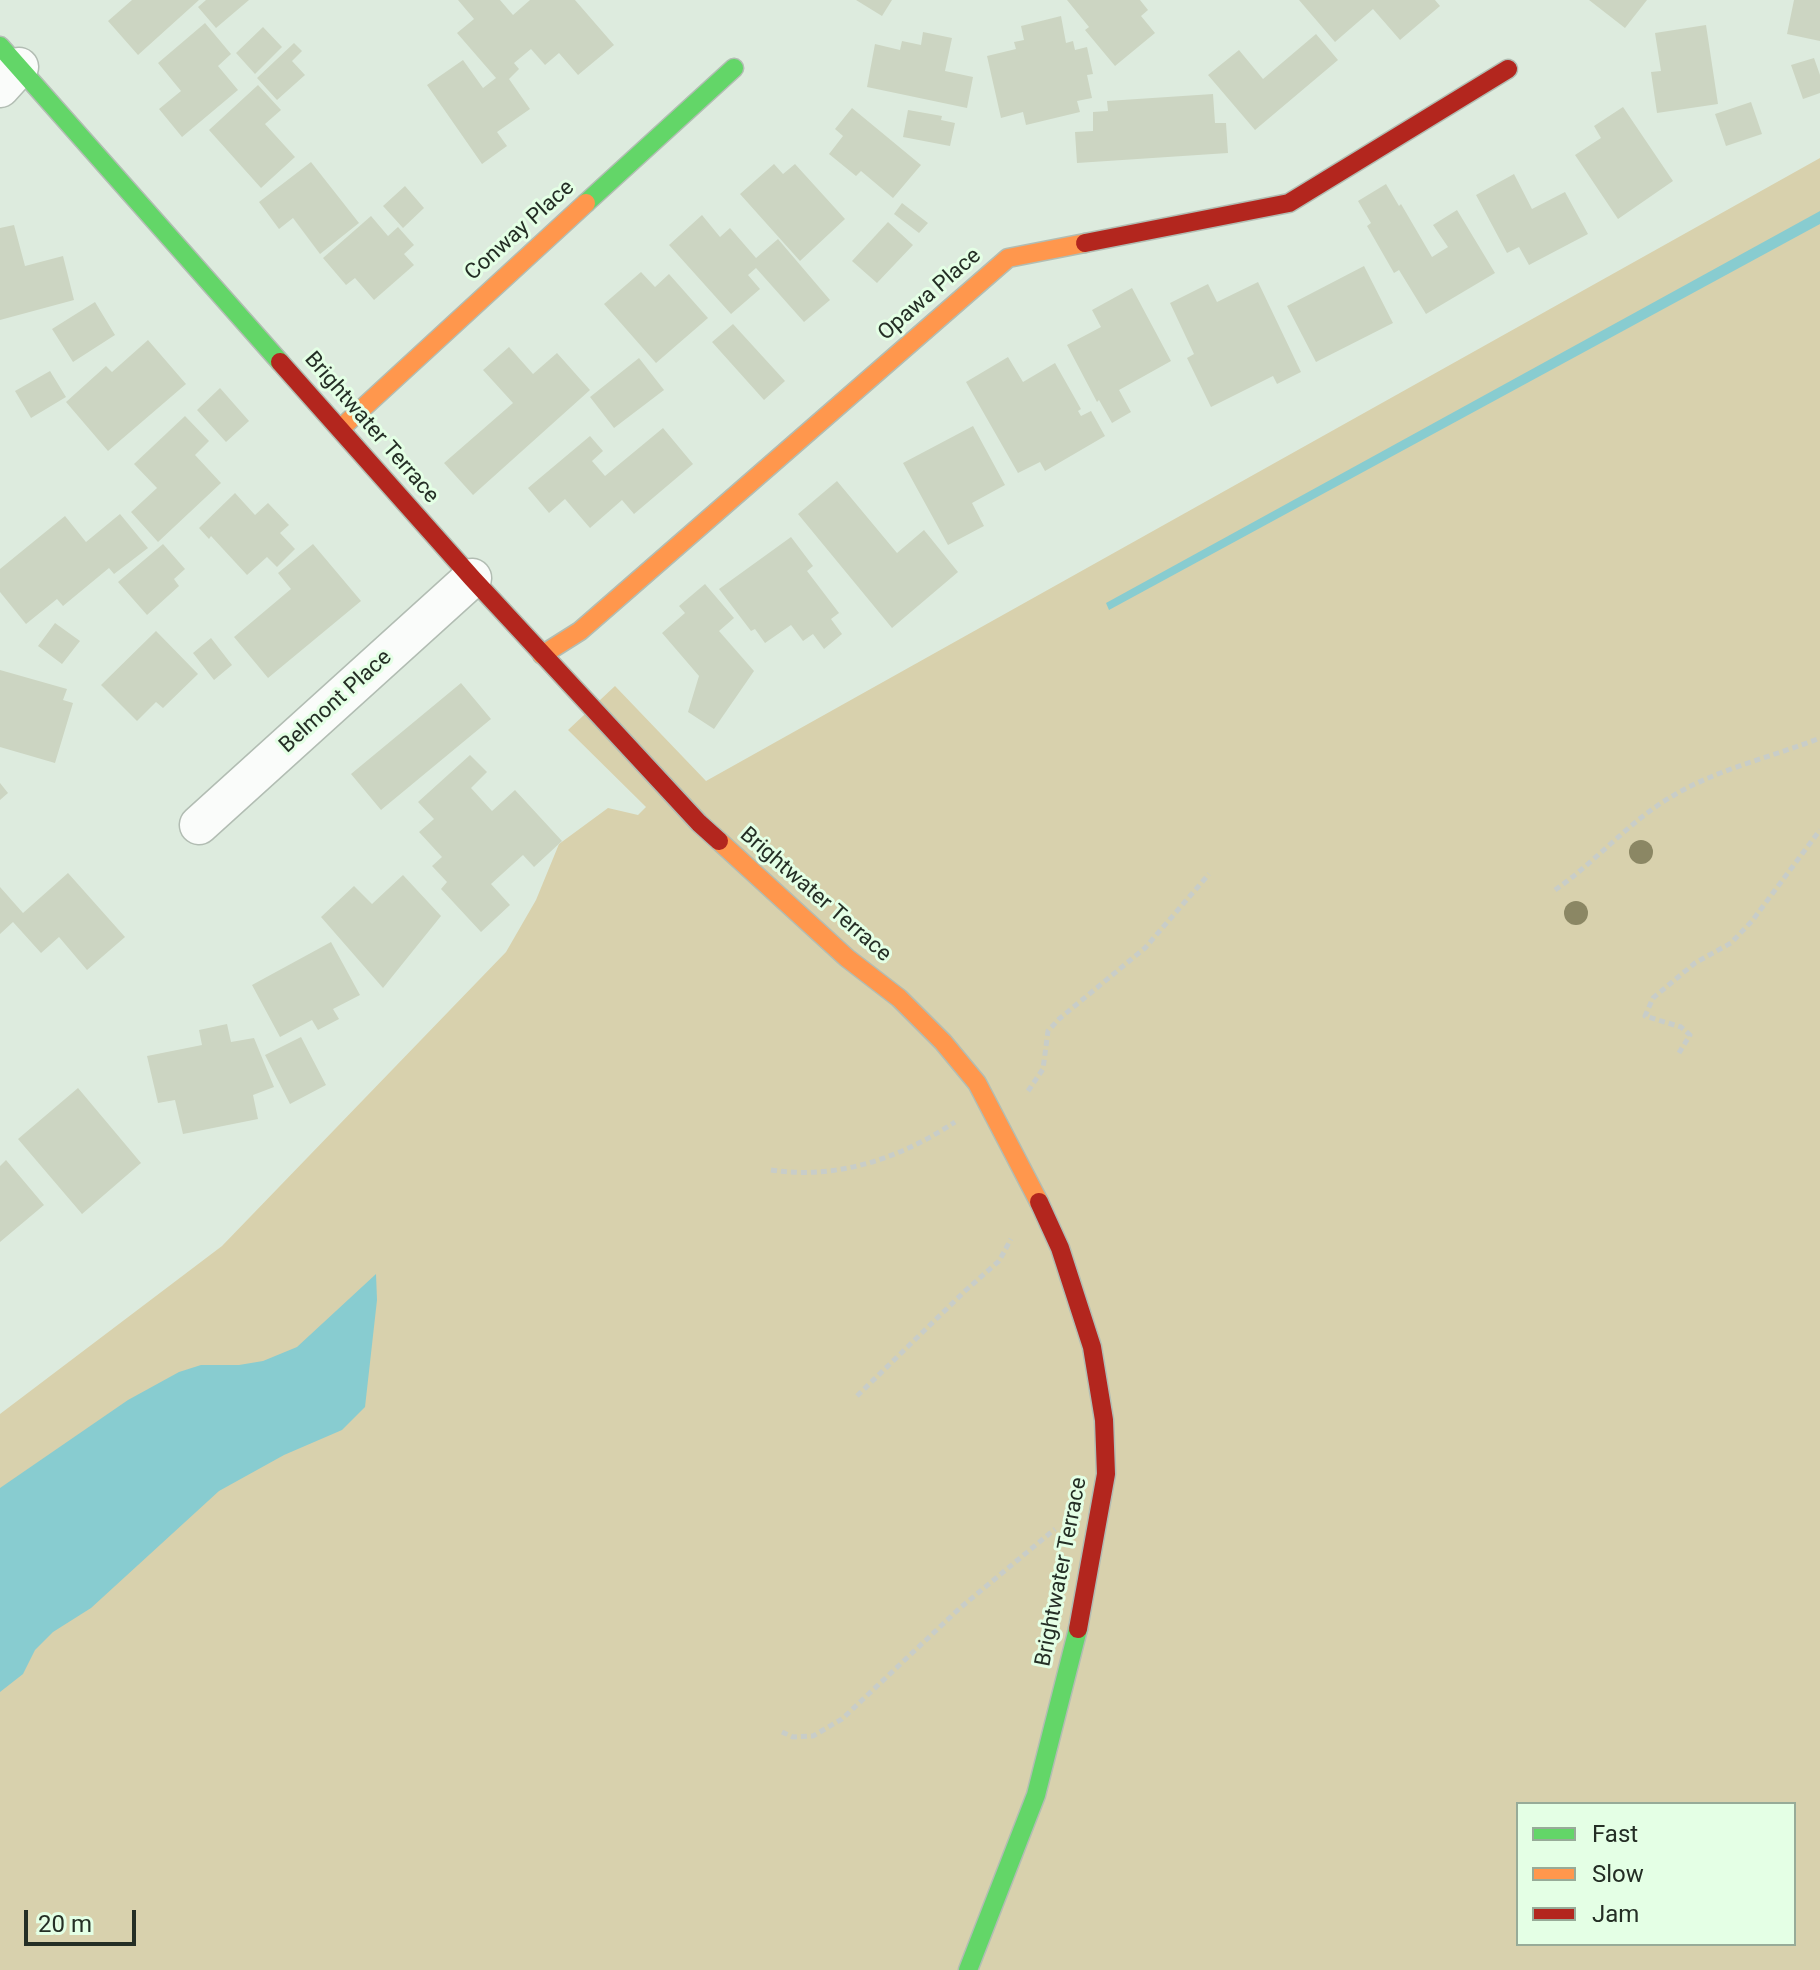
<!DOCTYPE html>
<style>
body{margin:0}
#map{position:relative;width:1820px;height:1970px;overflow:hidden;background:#ddebde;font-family:Roboto,sans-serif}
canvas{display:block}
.legend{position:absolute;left:1516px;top:1802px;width:280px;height:144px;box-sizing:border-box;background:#e4ffe5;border:2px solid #97ab98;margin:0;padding:10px 14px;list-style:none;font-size:24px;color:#242e25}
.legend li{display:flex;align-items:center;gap:16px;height:40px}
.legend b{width:40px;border:2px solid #97ab98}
.scale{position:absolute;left:24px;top:1910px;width:112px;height:36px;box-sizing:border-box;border:4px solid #242e25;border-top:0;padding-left:10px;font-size:24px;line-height:28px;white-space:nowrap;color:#242e25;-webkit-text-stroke:6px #e4ffe5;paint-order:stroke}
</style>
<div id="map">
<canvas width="1820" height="1970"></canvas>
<ul class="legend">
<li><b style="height:10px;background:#63d668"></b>Fast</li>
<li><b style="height:10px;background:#ff974d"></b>Slow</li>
<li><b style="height:10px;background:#b3261e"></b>Jam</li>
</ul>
<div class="scale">20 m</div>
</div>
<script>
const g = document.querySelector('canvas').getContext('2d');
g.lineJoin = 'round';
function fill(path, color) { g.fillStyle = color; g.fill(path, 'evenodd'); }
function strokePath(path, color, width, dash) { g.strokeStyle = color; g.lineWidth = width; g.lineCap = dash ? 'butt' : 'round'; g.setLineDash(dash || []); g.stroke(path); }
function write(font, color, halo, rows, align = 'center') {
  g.font = font + ' Roboto,sans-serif'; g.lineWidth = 6; g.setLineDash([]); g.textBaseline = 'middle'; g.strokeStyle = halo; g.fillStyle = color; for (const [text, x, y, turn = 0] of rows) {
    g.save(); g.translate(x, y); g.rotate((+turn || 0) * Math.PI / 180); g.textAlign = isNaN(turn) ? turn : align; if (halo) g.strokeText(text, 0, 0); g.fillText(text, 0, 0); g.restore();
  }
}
fill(new Path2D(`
 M 1820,158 L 1820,1970 L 0,1970 L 0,1414 L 222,1246 L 506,952 L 536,900 L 559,844 L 608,808 L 638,815 L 646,807 L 568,730 L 615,686 L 706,781 ZM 1518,1804 L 1794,1804 L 1794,1944 L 1518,1944 Z`), '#d8d1ad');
fill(new Path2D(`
 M 1820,211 L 1820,224 L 1109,610 L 1106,603 Z
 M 376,1274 L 377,1300 L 365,1407 L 342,1430 L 284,1455 L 219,1491 L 91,1608 L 53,1632 L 35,1650 L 23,1674 L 0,1692 L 0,1488 L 128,1400 L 179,1372 L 201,1365 L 239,1365 L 263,1361 L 297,1347 Z`), '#88ccd0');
fill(new Path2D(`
 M 132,0 L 199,0 L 138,55 L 108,21 Z
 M 206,0 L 249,0 L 216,28 L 198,7 Z
 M 458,0 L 500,0 L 513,15 L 530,0 L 575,0 L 614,45 L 578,75 L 559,53 L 545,65 L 531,49 L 514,63 L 519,69 L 509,79 L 530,109 L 497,132 L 507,146 L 482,164 L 427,85 L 463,60 L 483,88 L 496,78 L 457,33 L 474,19 Z
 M 856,0 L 892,0 L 882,16 Z
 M 1067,0 L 1140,0 L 1148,10 L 1141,16 L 1155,33 L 1115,66 L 1085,30 L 1089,27 Z
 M 1299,0 L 1435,0 L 1440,6 L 1400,40 L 1373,9 L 1335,42 Z
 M 1589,0 L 1647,0 L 1625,28 Z
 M 1794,0 L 1820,0 L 1820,41 L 1787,34 Z
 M 1061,16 L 1066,43 L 1073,41 L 1075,50 L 1087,47 L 1093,74 L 1087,75 L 1092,98 L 1077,101 L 1080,112 L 1026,125 L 1023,112 L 1001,118 L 987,56 L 1016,49 L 1014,42 L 1024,40 L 1021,26 Z
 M 205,23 L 231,54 L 218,66 L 238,90 L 182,137 L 159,109 L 181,91 L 158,63 Z
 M 1706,25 L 1718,104 L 1657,113 L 1651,72 L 1661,71 L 1655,33 Z
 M 263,27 L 282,47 L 255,74 L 236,53 Z
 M 923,32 L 952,38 L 945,71 L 973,77 L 967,108 L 867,87 L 875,44 L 900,50 L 902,41 L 921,45 Z
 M 1316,34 L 1338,60 L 1255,130 L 1208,75 L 1239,50 L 1263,79 Z
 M 294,43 L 302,51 L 292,61 L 305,75 L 277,100 L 257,78 Z
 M 1814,58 L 1820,75 L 1820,93 L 1803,99 L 1791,65 Z
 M 258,85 L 281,110 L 265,124 L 295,157 L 261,188 L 209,130 Z
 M 1213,94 L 1215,123 L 1226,123 L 1228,153 L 1077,163 L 1075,132 L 1093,131 L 1093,112 L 1108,111 L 1107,101 Z
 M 1751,102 L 1762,134 L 1726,146 L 1715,114 Z
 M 1623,107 L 1673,181 L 1618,219 L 1575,155 L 1601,138 L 1594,126 Z
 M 852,108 L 921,165 L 893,198 L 861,171 L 856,176 L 829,154 L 843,136 L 835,129 Z
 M 908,110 L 942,116 L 941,120 L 955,123 L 950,146 L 903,137 Z
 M 311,162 L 359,223 L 320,254 L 293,218 L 279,229 L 259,202 Z
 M 774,164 L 783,174 L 795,164 L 845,219 L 800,261 L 740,194 Z
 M 1514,174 L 1532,209 L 1565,192 L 1588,234 L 1529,265 L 1519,247 L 1507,253 L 1476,195 Z
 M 1386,184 L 1399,206 L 1401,204 L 1432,257 L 1448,247 L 1433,225 L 1457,210 L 1495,273 L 1426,314 L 1399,270 L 1394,273 L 1367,226 L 1371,223 L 1358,201 Z
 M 405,186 L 424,208 L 403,228 L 383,206 Z
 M 902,203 L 928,223 L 919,233 L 894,214 Z
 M 702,215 L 720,237 L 730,228 L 756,258 L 778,239 L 830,300 L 804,322 L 756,268 L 748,275 L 760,289 L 731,314 L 669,245 Z
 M 371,216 L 388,236 L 398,227 L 414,245 L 404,254 L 414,265 L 374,300 L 355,278 L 346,285 L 323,258 Z
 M 888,222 L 913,245 L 877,283 L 852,261 Z
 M 14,225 L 25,266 L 63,256 L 74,300 L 0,320 L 0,228 Z
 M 1364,266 L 1393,323 L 1316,362 L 1287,306 Z
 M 641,272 L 655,287 L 669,274 L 708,318 L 656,363 L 604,304 Z
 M 1258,282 L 1301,372 L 1277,384 L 1273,376 L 1211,407 L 1187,358 L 1194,354 L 1170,303 L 1208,284 L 1217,302 Z
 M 1132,288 L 1171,361 L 1119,390 L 1131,412 L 1112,423 L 1099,400 L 1097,402 L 1067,345 L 1101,327 L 1092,310 Z
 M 95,302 L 115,335 L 73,362 L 52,329 Z
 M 733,324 L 785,381 L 764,400 L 712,342 Z
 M 148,340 L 186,384 L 108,451 L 66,402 L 106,366 L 112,372 Z
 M 509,347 L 533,374 L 557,353 L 590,390 L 473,495 L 444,463 L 513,403 L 483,370 Z
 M 1008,357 L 1023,382 L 1055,363 L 1081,409 L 1078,411 L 1081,416 L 1091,411 L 1105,436 L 1045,471 L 1040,462 L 1018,473 L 966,382 Z
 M 639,358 L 664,390 L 614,428 L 590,397 Z
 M 50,371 L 66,397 L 31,418 L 15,391 Z
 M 220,388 L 249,421 L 226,442 L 197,410 Z
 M 185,416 L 209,441 L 195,455 L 221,483 L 158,542 L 131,512 L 157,488 L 134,464 Z
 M 973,426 L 1005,485 L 972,503 L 984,526 L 948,545 L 903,463 Z
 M 663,428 L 693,464 L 634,514 L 622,500 L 590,528 L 565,499 L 549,513 L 528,488 L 590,436 L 603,451 L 592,461 L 605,476 Z
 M 837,481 L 897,553 L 924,530 L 958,572 L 892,628 L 798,514 Z
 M 235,493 L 255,515 L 268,503 L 289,525 L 280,533 L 295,549 L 277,567 L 267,557 L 247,575 L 211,536 L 209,539 L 199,528 Z
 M 120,514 L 148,548 L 114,574 L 109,568 L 63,606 L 57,599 L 26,624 L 0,592 L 0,569 L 65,516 L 86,542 Z
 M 791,537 L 813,566 L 807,571 L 839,613 L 831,619 L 842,634 L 824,649 L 813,634 L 803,641 L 791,625 L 765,643 L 755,629 L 751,631 L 719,589 Z
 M 163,544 L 185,569 L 174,579 L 179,586 L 147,615 L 118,582 Z
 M 313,544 L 361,601 L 268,678 L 234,637 L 291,589 L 278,573 Z
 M 705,584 L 734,618 L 719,631 L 754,671 L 714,729 L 688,712 L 699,676 L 662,633 L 685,613 L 679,606 Z
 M 55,623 L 80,641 L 62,664 L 38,646 Z
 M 156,631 L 198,674 L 163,708 L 156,702 L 137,721 L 101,685 Z
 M 211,638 L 232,665 L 214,680 L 193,653 Z
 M 0,670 L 67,689 L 63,700 L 73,703 L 55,763 L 0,747 Z
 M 461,683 L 491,719 L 381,810 L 351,774 Z
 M 470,755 L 487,772 L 471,788 L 492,811 L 515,790 L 562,841 L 534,867 L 523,855 L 491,884 L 510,905 L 481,932 L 441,889 L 447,882 L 432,866 L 442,857 L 419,832 L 434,819 L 418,802 Z
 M 0,783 L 8,793 L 0,800 Z
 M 68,873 L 125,937 L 87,970 L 59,937 L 41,953 L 13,922 L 0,934 L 0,887 L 23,913 Z
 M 403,875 L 441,916 L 383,988 L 321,917 L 354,886 L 372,904 Z
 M 331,942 L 360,995 L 333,1009 L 339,1019 L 318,1030 L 312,1020 L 280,1037 L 252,985 Z
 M 227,1024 L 231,1042 L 254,1038 L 274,1087 L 253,1095 L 258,1119 L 183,1134 L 175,1100 L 158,1103 L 147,1056 L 202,1045 L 199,1030 Z
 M 301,1037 L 326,1085 L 290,1104 L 265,1055 Z
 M 78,1088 L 141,1163 L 82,1214 L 18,1139 Z
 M 6,1160 L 44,1205 L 0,1242 L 0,1166 Z`), '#ccd5c2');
const street = new Path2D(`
 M 0,88 L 19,67
 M 199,825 L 472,578`);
const fast = new Path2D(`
 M 0,46 L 280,362
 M 586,203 L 734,68
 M 968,1970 L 1036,1795 L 1078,1629`);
const slow = new Path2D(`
 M 340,429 L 586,203
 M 542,655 L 580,631 L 1008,258 L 1085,243
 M 719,841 L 847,958 L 899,998 L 943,1042 L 977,1083 L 1039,1202`);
const jam = new Path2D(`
 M 1085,243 L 1289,203 L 1508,69
 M 280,362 L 472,578 L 699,823 L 719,841
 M 1039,1202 L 1060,1248 L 1092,1347 L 1104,1420 L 1106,1474 L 1078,1629`);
strokePath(street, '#b2bdb3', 41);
strokePath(fast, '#b2bdb3', 21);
strokePath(slow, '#b2bdb3', 21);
strokePath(jam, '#b2bdb3', 21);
strokePath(new Path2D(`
 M 1555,890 C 1597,861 1631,819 1676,794 C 1721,768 1772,757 1820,738
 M 1679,1053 L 1690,1035 L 1681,1027 L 1645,1016 L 1653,998 L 1695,963 L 1731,943 L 1752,921 L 1820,830
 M 1028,1091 L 1043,1069 L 1048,1031 L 1059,1019 L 1145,948 L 1209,874
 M 771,1170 C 837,1180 901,1158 955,1122
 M 857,1396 L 965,1291 L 999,1261 L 1011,1239
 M 782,1732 L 793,1737 L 813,1736 L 842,1719 L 960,1608 L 1055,1529`), '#c8cdc9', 5, [6, 4]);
strokePath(street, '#fafcfa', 38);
strokePath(fast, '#63d668', 18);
strokePath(slow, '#ff974d', 18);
strokePath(jam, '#b3261e', 18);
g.fillStyle = '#8b8764';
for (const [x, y] of [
 [1641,852],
 [1576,913]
]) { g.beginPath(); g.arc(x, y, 12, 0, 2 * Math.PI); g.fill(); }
write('22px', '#242e25', '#e4ffe5', [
 ["Conway Place",520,231,-42],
 ["Opawa Place",930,295,-41],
 ["Brightwater Terrace",371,428,49],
 ["Belmont Place",336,702,-42],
 ["Brightwater Terrace",815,895,41],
 ["Brightwater Terrace",1062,1572,-79]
]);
</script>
